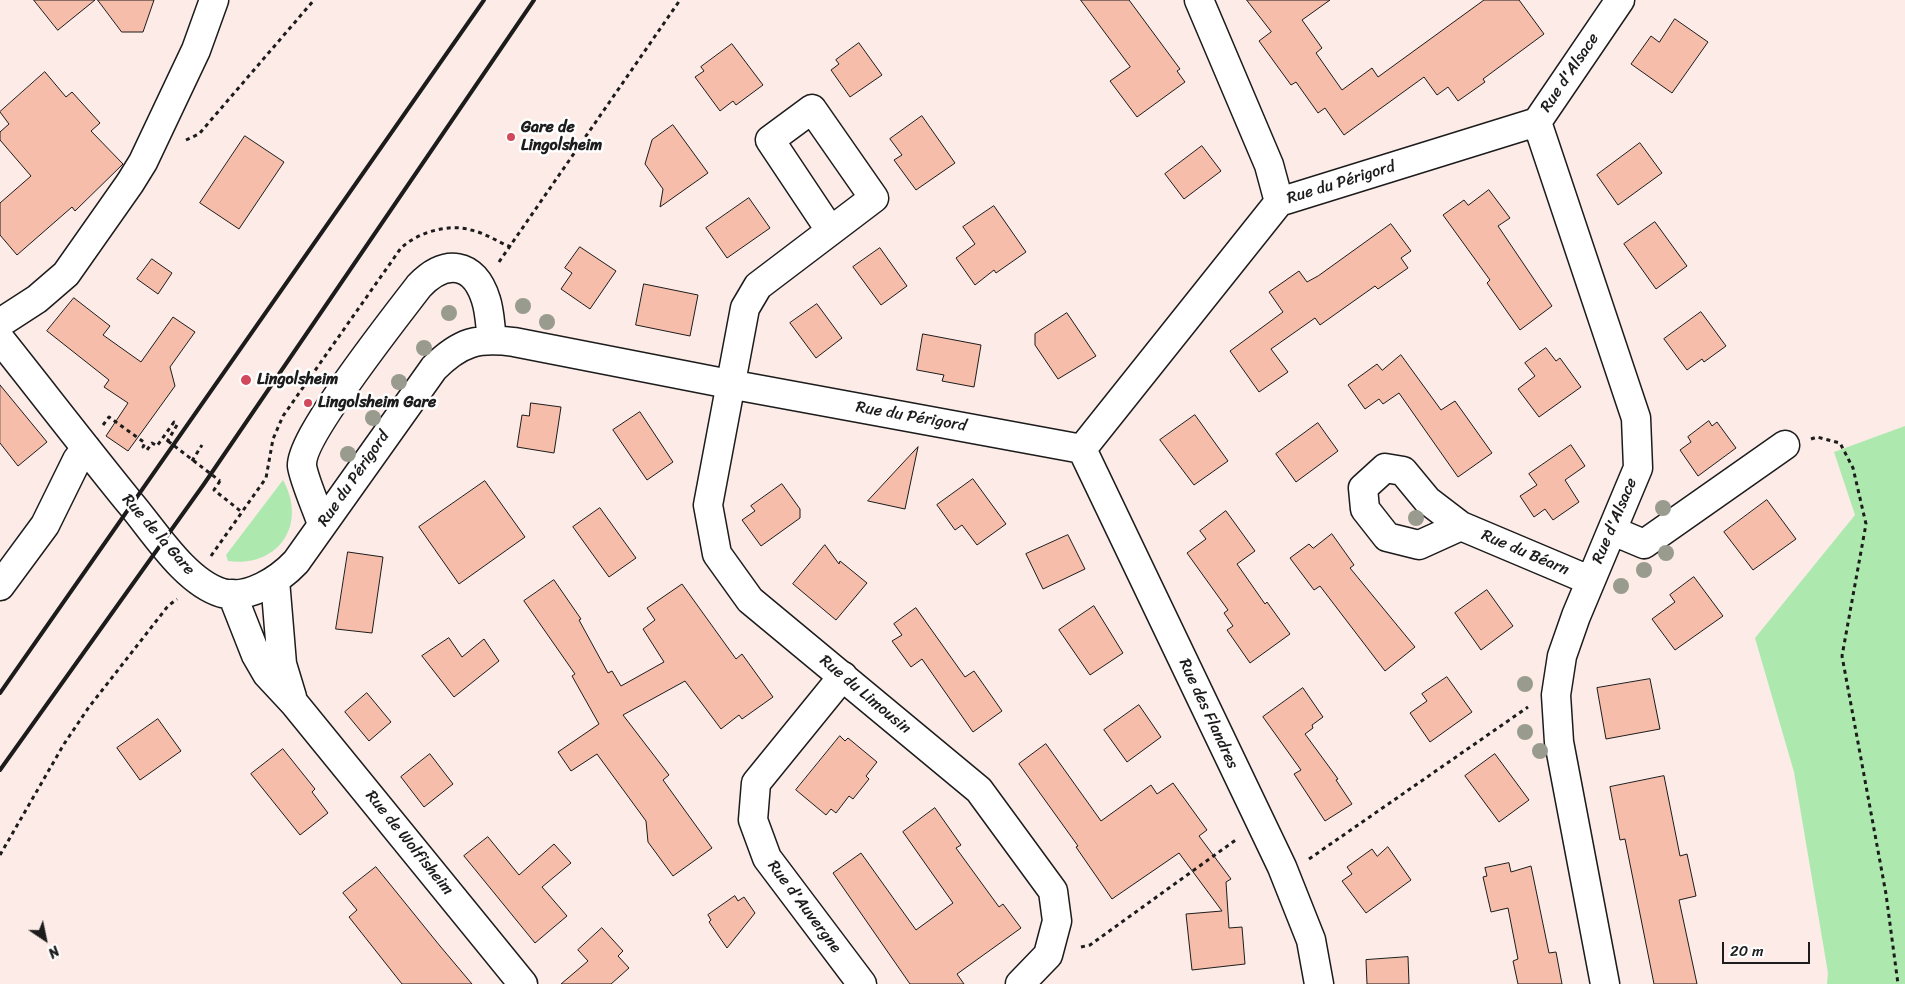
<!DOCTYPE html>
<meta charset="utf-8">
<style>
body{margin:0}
#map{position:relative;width:1905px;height:984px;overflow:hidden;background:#fcebe6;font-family:Sriracha,sans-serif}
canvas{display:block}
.north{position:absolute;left:20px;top:914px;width:50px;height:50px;-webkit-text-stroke:4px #fff;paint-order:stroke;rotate:146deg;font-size:14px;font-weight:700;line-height:20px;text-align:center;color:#1c1c1c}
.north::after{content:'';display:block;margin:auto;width:18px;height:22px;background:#1c1c1c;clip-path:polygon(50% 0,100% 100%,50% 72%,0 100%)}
.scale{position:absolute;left:1722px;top:942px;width:88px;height:22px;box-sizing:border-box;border:2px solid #1c1c1c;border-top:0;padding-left:6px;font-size:15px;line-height:18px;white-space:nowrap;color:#1c1c1c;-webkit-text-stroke:4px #fff;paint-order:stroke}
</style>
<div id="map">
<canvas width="1905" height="984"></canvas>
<div class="north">N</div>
<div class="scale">20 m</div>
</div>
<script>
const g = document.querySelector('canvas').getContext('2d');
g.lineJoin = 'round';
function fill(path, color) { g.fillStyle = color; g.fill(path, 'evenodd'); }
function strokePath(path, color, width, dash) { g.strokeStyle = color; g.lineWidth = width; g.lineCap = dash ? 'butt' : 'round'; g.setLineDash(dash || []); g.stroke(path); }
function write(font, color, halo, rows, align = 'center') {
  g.font = font + ' Sriracha,sans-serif'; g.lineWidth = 5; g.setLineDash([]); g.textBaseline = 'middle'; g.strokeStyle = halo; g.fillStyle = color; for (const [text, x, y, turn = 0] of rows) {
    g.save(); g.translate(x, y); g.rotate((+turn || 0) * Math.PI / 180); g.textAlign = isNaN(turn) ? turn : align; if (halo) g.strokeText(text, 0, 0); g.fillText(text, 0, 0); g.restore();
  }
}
fill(new Path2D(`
 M 1905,426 L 1905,984 L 1827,984 L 1828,973 L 1794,772 L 1755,638 L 1855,515 L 1834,452 Z
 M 283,480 C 308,525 278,568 228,561 L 226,555 Z`), '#ade9af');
const building = new Path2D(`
 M 34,0 L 95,0 L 58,30 Z
 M 98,0 L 154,0 L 143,32 L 122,32 Z
 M 1081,0 L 1129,0 L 1180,69 L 1177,71 L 1185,82 L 1137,117 L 1110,81 L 1130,67 Z
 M 1247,0 L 1330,0 L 1302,20 L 1322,48 L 1316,53 L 1342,90 L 1372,68 L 1378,77 L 1484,0 L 1519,0 L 1544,34 L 1483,79 L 1485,82 L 1458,101 L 1448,87 L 1437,95 L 1424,77 L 1344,135 L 1325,108 L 1318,113 L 1296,82 L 1291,85 L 1259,41 L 1271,32 Z
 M 1675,19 L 1708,42 L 1672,93 L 1631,64 L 1651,36 L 1659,42 Z
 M 859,43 L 882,75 L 850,97 L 831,70 L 839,64 L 836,60 Z
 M 732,44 L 763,85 L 736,105 L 733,101 L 720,111 L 695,77 L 704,71 L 701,67 Z
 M 45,72 L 66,97 L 72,92 L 100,123 L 91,131 L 123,164 L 75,211 L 72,207 L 17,255 L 0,235 L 0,203 L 31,176 L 0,140 L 0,132 L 9,124 L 0,112 Z
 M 922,116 L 955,163 L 916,190 L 894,160 L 902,155 L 890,139 Z
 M 673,125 L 708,173 L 660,207 L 663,189 L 645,164 L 652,140 Z
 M 245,136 L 284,162 L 239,229 L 200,203 Z
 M 1640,143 L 1662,173 L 1618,205 L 1597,175 Z
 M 1202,146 L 1221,171 L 1184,199 L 1165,174 Z
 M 1489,190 L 1510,218 L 1498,226 L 1552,306 L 1520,330 L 1487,283 L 1490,280 L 1443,215 L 1464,200 L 1468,205 Z
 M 749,198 L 770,228 L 727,258 L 706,228 Z
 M 994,206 L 1026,252 L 996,273 L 994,270 L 975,285 L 956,258 L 975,244 L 963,227 Z
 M 1655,222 L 1687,266 L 1656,289 L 1624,244 Z
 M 1391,224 L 1411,251 L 1401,258 L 1408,268 L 1378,289 L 1375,286 L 1320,325 L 1315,318 L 1271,349 L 1288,372 L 1259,392 L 1230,351 L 1283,312 L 1269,292 L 1299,271 L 1307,282 L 1318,276 Z
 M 580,247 L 616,271 L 590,309 L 561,289 L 572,273 L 565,268 Z
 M 880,248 L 907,286 L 881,305 L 853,267 Z
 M 152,259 L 172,273 L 158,294 L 137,279 Z
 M 644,284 L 698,295 L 690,336 L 636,325 Z
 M 74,298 L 110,326 L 103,335 L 141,362 L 173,317 L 195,332 L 170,367 L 175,386 L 128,451 L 106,436 L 128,403 L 104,387 L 109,380 L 47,331 Z
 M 817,304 L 842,338 L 816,358 L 790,323 Z
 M 1701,312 L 1726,346 L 1704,362 L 1702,359 L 1687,370 L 1664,339 Z
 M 1067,313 L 1096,356 L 1058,379 L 1035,345 L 1035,334 Z
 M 923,334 L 981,345 L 974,387 L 942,381 L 944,375 L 917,370 Z
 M 1546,348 L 1556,361 L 1560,358 L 1581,387 L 1539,417 L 1518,389 L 1535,376 L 1525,363 Z
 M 1401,355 L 1441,410 L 1455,401 L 1492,453 L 1458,477 L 1399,393 L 1383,404 L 1379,399 L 1365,409 L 1348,385 L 1377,364 L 1382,370 Z
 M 0,385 L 47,442 L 18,466 L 0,443 Z
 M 531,403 L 561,407 L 554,453 L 517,447 L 522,415 L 529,416 Z
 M 640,412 L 673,462 L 647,480 L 613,430 Z
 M 1195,415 L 1228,461 L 1194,485 L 1160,440 Z
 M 1709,421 L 1712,426 L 1717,422 L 1736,448 L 1698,476 L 1680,450 L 1691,442 L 1688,437 Z
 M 1318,423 L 1338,451 L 1296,482 L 1276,454 Z
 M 1571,445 L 1585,466 L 1565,480 L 1579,502 L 1553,520 L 1545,509 L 1534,517 L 1520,496 L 1537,485 L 1529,474 Z
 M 918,447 L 905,509 L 868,501 Z
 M 973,479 L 1006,524 L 977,545 L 962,525 L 955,530 L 937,505 Z
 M 485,481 L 525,537 L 459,584 L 419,527 Z
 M 782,484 L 800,509 L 800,518 L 761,546 L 742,520 L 755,511 L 751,506 Z
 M 1767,500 L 1796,539 L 1753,570 L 1724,532 Z
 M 600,508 L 636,558 L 609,577 L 573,527 Z
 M 1226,511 L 1255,551 L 1237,564 L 1265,604 L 1267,602 L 1290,634 L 1250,663 L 1227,630 L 1233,626 L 1224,613 L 1228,610 L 1187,553 L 1206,539 L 1200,531 Z
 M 1332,534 L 1354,565 L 1350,568 L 1415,647 L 1385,671 L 1320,586 L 1314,590 L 1290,558 L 1309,544 L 1313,548 Z
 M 1068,535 L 1085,569 L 1043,589 L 1026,554 Z
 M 825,545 L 839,564 L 840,561 L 867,583 L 836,620 L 793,584 Z
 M 348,552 L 383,557 L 372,633 L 336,629 Z
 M 1694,577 L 1723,616 L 1675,650 L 1652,619 L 1675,602 L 1670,595 Z
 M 554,580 L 581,619 L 579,620 L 608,673 L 612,671 L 621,686 L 664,662 L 643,629 L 655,620 L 647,608 L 682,584 L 736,659 L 742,654 L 773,697 L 742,719 L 739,715 L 721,729 L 685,681 L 623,715 L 669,775 L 663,780 L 712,848 L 673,876 L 648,842 L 646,821 L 597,754 L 571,771 L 558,752 L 599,724 L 572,676 L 575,674 L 524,601 Z
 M 1487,590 L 1513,626 L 1481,650 L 1455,613 Z
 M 1094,606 L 1123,653 L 1090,675 L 1059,630 Z
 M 916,608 L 965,677 L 974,671 L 1002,711 L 973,732 L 922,659 L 911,667 L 892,641 L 902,635 L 894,624 Z
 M 449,638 L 462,657 L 484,639 L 499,661 L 454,697 L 422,656 Z
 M 1447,677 L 1472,712 L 1430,742 L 1410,713 L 1427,701 L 1422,694 Z
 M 1650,679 L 1660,729 L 1606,739 L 1597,688 Z
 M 1303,688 L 1323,717 L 1312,725 L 1313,728 L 1305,734 L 1338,779 L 1336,780 L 1352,804 L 1325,821 L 1294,774 L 1301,770 L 1263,717 Z
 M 367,693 L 391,722 L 369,741 L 345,712 Z
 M 1139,705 L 1161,737 L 1127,762 L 1104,730 Z
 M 158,719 L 181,751 L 140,780 L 117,748 Z
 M 840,736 L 845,741 L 848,738 L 877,762 L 866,776 L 869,779 L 853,799 L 849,796 L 836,813 L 831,809 L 826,815 L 796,790 Z
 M 1046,744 L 1101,821 L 1151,785 L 1157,794 L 1173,783 L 1207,830 L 1199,836 L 1231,879 L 1226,882 L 1229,928 L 1242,927 L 1245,964 L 1192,970 L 1186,914 L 1222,911 L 1179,853 L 1112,899 L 1076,847 L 1078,846 L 1019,764 Z
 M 283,749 L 315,789 L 312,792 L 328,813 L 300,835 L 251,774 Z
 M 430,754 L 453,784 L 424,807 L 401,777 Z
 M 1495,754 L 1529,800 L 1499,822 L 1465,776 Z
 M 1664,776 L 1680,856 L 1687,854 L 1696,896 L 1679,900 L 1697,984 L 1654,984 L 1625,839 L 1620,840 L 1610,787 Z
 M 935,808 L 961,845 L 956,848 L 999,907 L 1003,904 L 1021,928 L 957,974 L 964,984 L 910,984 L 833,873 L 861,853 L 916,930 L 953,903 L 903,832 Z
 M 488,837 L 519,875 L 554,844 L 571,863 L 542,887 L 567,916 L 535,943 L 464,856 Z
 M 1388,847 L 1411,880 L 1366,913 L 1342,881 L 1352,874 L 1347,867 L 1372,849 L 1377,856 Z
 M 1509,863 L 1511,872 L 1531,866 L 1549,953 L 1556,952 L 1562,984 L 1518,984 L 1513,961 L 1518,959 L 1508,908 L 1491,912 L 1483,877 L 1487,876 L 1485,868 Z
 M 376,867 L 440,946 L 472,984 L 402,984 L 349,917 L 357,910 L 343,893 Z
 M 735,896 L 738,901 L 744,897 L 755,913 L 727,948 L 709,922 L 711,920 L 708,915 Z
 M 602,928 L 623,951 L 618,956 L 629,968 L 611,984 L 561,984 L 588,961 L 578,950 Z
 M 1408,957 L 1409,984 L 1367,984 L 1366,960 Z`);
fill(building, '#f6bdab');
strokePath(building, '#1c1c1c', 1);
const minor = new Path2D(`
 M 1199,0 L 1269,165 L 1279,202
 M 830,230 L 770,140 L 812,109 L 874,198 L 758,286 L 745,308 L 708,505 L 717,554 L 750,600 L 979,790 L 1053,891 L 1057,921 L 1048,955 L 1020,984
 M 0,323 L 37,299 L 66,274 L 130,183 L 143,162 L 196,50 L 214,0
 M 0,339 C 43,393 86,449 130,503 C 154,531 185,582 222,593 C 248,600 279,580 296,562 L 434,368 C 460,342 478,337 514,342 L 729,384 L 1082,449 L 1279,202 L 1537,122
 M 1082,449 L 1282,867 L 1311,940 L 1319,984
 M 322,524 C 317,509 304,480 302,466 C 300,437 397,315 419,286 C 445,259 474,261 486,300 C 490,312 490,326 492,339
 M 1461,526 L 1419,545 L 1387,537 L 1365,509 L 1363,488 L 1385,468 L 1403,471 L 1427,500 L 1461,526 L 1589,580
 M 1613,531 L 1644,544 L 1785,445
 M 275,580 L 282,664 L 292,697
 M 0,586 L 45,525 L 77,460 L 86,448
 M 232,594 L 256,655 L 267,674 L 294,703 L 523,984
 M 843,676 L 756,783 L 753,820 L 767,858 L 862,984
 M 1605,984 L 1559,742 L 1556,695 L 1562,656 L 1576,616 L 1638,468 L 1636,418 L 1537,122 L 1620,0`);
strokePath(minor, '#1c1c1c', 31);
strokePath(new Path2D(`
 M 186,140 L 199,134 L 314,0
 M 499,262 L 680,0
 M 103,425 L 109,417 L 145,443 L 143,447 L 147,450 L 152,443 L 157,446 L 174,422 L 177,425 L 167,442
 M 1811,439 L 1817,437 L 1840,443 L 1853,468 L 1866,524 L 1842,656 L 1886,894 L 1898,984
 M 192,461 L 202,445
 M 220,481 L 214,490 L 243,513
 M 211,556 L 266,478 L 273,439 L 283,416 L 401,248 C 417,233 448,223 471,230 C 485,233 498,242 511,247
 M 0,855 L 64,744 L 89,707 L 168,606 L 177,599
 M 1309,859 L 1528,707
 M 1081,947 L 1090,945 L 1237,839`), '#1c1c1c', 3, [4, 4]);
strokePath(minor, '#fff', 28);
strokePath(new Path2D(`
 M 0,693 L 484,0
 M 0,770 L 204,484 L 534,0`), '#1c1c1c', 4);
strokePath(new Path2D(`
 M 168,441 L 220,481`), '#1c1c1c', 3, [4, 4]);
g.fillStyle = '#999b8f';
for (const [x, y] of [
 [523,306],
 [449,313],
 [547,322],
 [424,348],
 [399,382],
 [373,418],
 [348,454],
 [1663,508],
 [1416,518],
 [1666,553],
 [1644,570],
 [1621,586],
 [1525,684],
 [1525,732],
 [1540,751]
]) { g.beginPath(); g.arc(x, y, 8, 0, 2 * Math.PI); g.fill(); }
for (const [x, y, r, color] of [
 [511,137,5,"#d1495b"],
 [246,380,6,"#d1495b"],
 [308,403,5,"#d1495b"]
]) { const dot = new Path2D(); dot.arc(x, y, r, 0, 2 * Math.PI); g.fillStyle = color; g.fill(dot); strokePath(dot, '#fff', 2); }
write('16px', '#1c1c1c', '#fff', [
 ["Rue d'Alsace",1570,73,-56],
 ["Rue du Périgord",1341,183,-17],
 ["Rue du Périgord",911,417,10],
 ["Rue du Périgord",354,479,-55],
 ["Rue d'Alsace",1615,521,-67],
 ["Rue de la Gare",158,535,49],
 ["Rue du Béarn",1525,553,23],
 ["Rue du Limousin",865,695,40],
 ["Rue des Flandres",1208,714,65],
 ["Rue de Wolfisheim",409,843,51],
 ["Rue d'Auvergne",804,907,53]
]);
write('bold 16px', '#1c1c1c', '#fff', [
 ["Gare de",521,128],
 ["Lingolsheim",521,146],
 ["Lingolsheim",257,380],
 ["Lingolsheim Gare",318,403]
], 'left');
</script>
